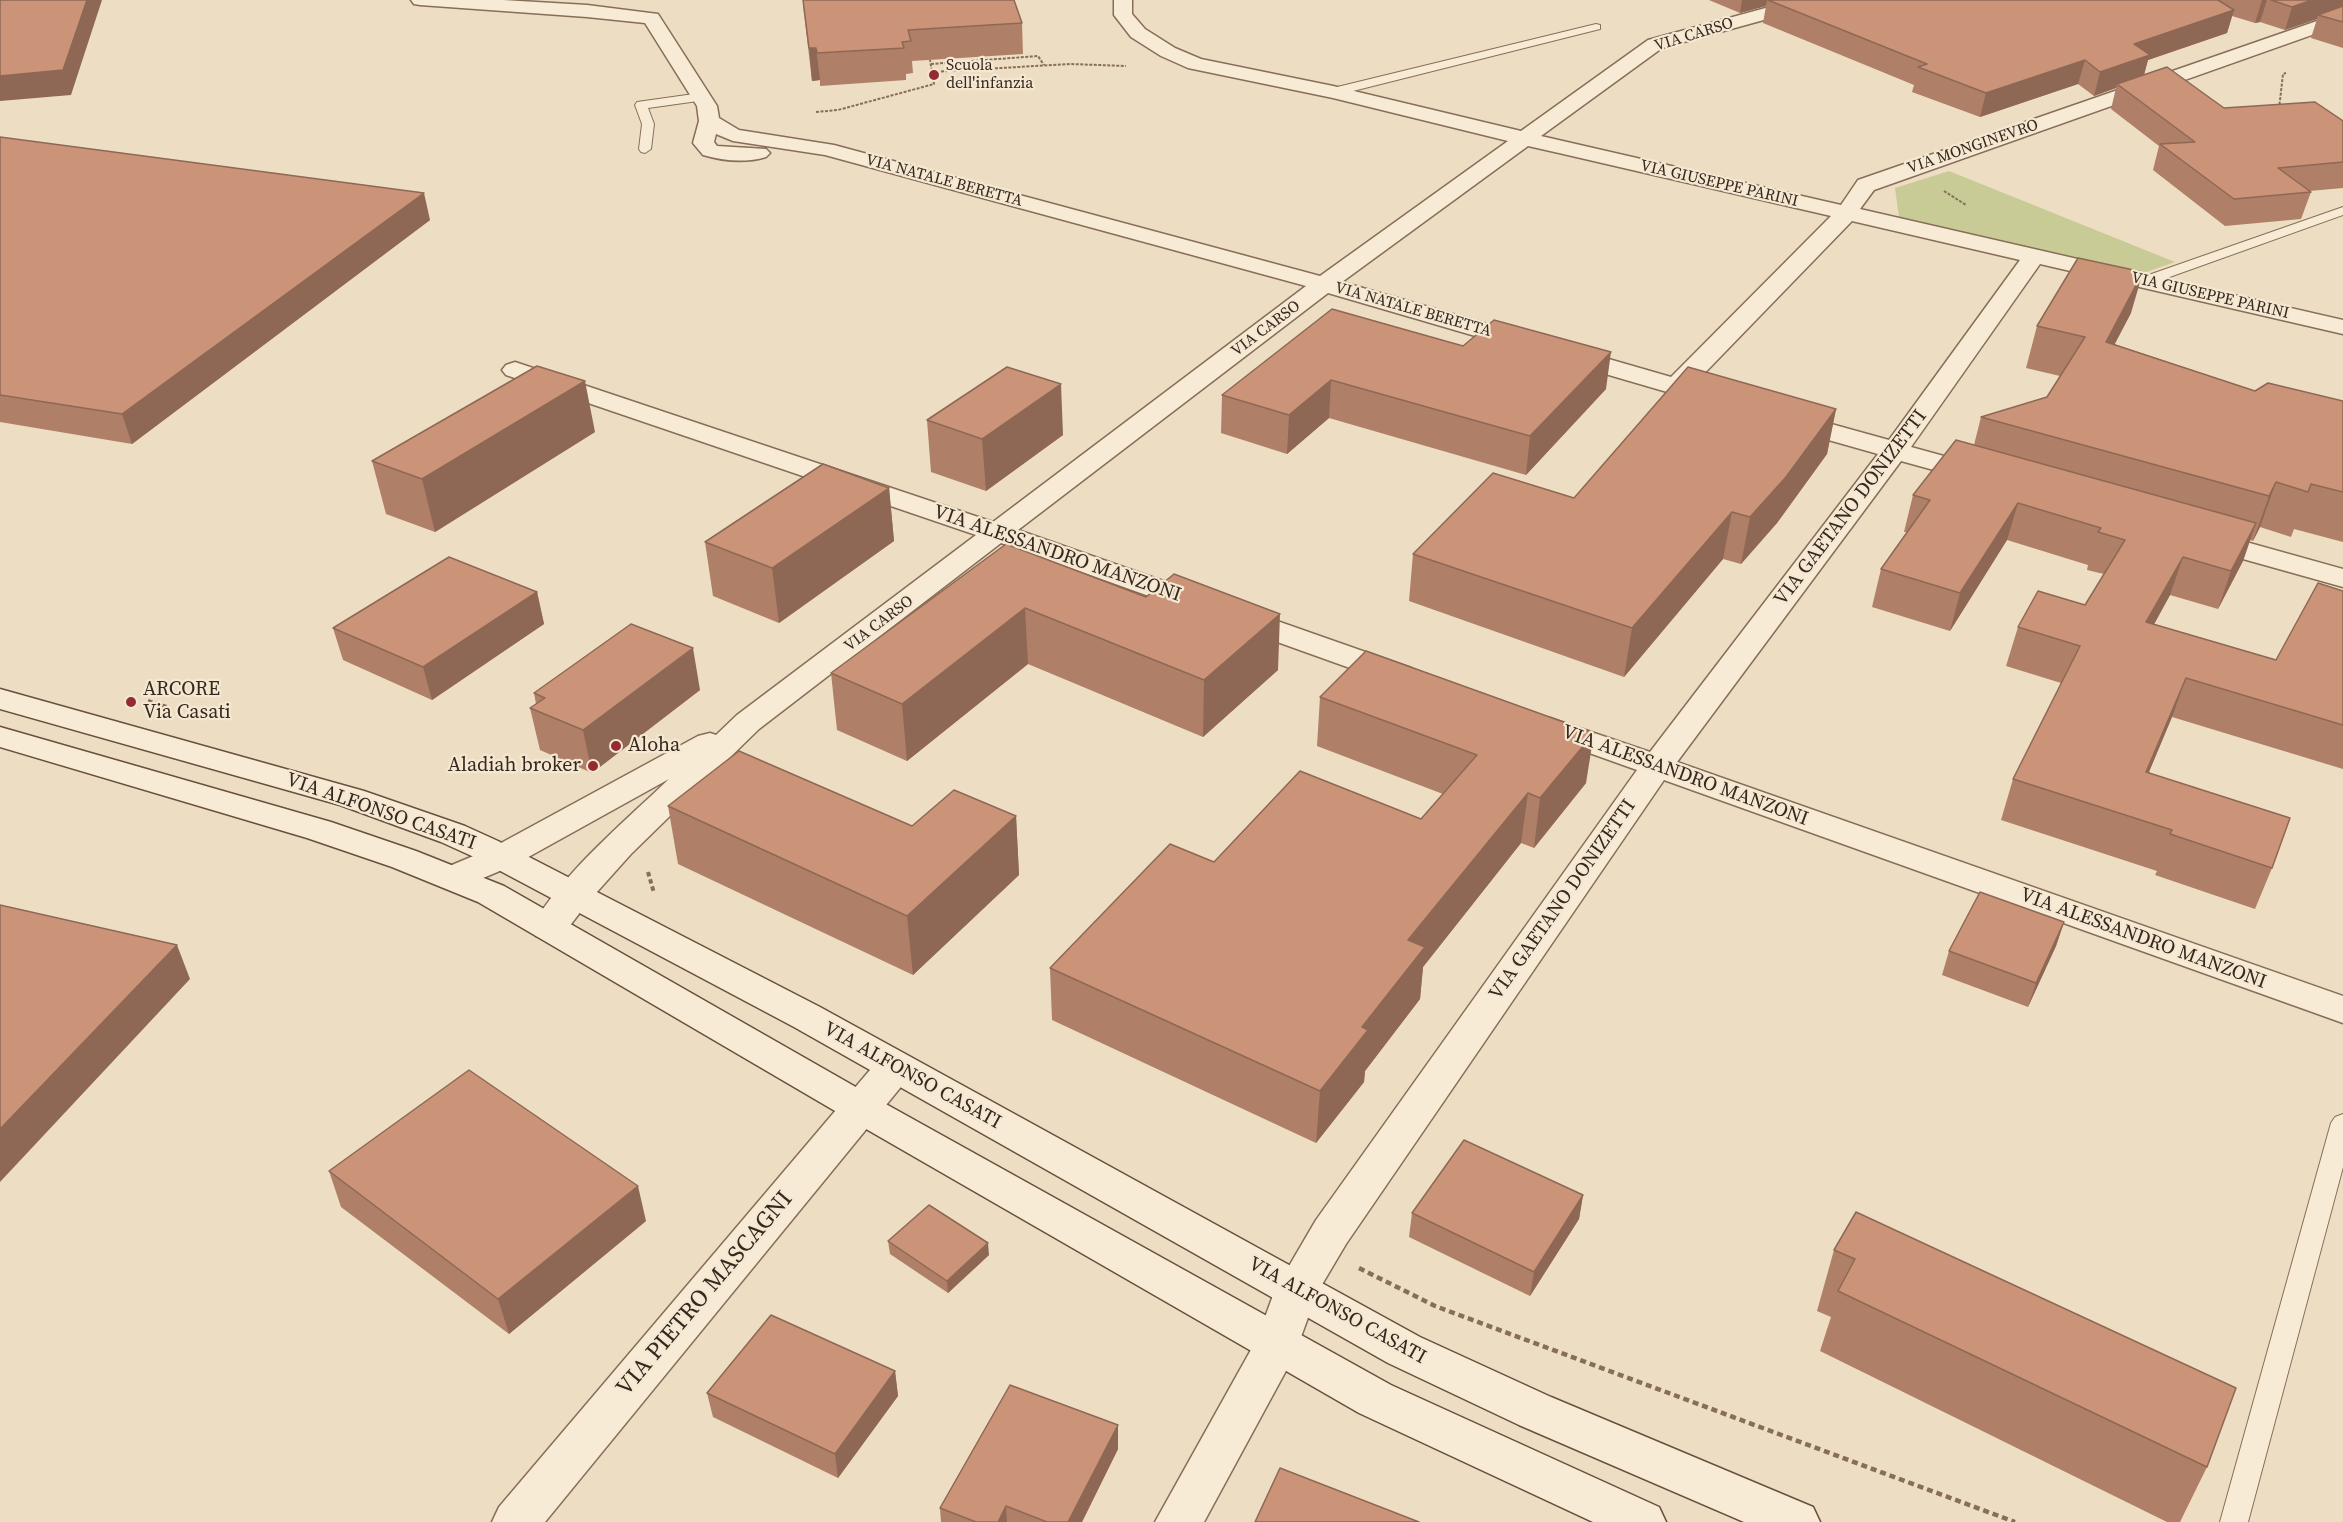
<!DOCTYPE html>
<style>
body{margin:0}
canvas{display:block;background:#edddc2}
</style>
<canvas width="2343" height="1522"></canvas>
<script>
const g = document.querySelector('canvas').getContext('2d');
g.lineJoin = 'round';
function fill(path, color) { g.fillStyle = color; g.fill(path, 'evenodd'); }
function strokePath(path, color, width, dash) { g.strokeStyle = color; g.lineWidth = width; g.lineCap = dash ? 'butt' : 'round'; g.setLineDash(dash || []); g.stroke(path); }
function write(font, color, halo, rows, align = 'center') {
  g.font = font + ' "Source Serif 4",serif'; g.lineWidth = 4.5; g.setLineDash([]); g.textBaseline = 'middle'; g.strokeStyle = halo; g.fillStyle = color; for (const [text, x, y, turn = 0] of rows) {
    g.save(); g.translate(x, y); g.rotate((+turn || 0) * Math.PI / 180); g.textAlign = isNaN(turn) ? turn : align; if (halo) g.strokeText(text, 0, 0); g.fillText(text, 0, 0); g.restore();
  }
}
fill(new Path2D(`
 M 1949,171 L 2175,262 L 2141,274 L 1899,217 L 1895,188 Z`), '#c9cb96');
const lane = new Path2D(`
 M 1596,24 L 1600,25 L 1600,29 L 1333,96 L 1327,92 L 1329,89 Z
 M 701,93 L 705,94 L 705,100 L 648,108 L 654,124 L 651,149 L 645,153 L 641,152 L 639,149 L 642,124 L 635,105 L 637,102 Z
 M 2343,207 L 2343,215 L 2150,284 L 2140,284 L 2138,281 L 2140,278 Z
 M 2343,1114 L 2343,1167 L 2248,1522 L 2220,1522 L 2331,1123 L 2335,1117 Z`);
const street = new Path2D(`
 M 411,0 L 503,0 L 587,5 L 658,14 L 717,106 L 719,118 L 739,130 L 834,145 L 1320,276 L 1508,141 L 1333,98 L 1188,68 L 1161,56 L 1131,37 L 1114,15 L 1114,0 L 1132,0 L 1132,14 L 1145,29 L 1175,48 L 1201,59 L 1333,86 L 1521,131 L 1648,40 L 1795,0 L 1825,0 L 1822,4 L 1662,48 L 1541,136 L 1841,205 L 1858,180 L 2343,12 L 2343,24 L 1874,190 L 1860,209 L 2343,320 L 2343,334 L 2040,264 L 1911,447 L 1991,469 L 1995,475 L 1991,481 L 1981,483 L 1901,461 L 1677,762 L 2343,996 L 2343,1023 L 1664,780 L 1346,1244 L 1317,1293 L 1294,1356 L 1204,1522 L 1155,1522 L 1257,1339 L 1275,1290 L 1316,1220 L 1637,770 L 1539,735 L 1534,728 L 1539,721 L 1550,718 L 1650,752 L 1878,454 L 1779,426 L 1775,420 L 1779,414 L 1788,412 L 1889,440 L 2020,260 L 1852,221 L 1694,384 L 1724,392 L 1728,398 L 1724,404 L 1715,406 L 1328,293 L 1018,530 L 1411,668 L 1416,675 L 1411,682 L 1400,684 L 1389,682 L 1001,543 L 759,729 L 631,854 L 588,902 L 562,936 L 549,939 L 536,936 L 531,927 C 566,870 621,825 669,779 L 514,865 L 464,886 L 452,890 L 440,886 L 434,878 L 440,870 L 490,849 L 698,736 L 710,733 L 716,735 L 737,715 L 976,535 L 506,375 L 502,370 L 506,365 L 515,362 L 524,365 L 993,522 L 1306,286 L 825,155 L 733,141 L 716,134 L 714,142 L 717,146 L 766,149 L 770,153 L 766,157 C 746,163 723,161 703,155 L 693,143 L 699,121 L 697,106 L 645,23 L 587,17 L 420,5 L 414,4 ZM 1528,146 L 1559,153 L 1831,216 L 1671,377 L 1342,282 Z
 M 2203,530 L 2343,569 L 2343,587 L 2193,545 L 2189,539 L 2193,533 Z
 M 895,1053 L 909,1057 L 914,1067 L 909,1077 L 545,1522 L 492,1522 L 499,1507 L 881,1057 Z`);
const secondary = new Path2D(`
 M 0,689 L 364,791 L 465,826 L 498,841 L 820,1007 L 1420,1337 L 1551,1397 L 1813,1507 L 1820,1522 L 1744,1522 L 1519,1425 L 1388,1363 L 794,1027 L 474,857 L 441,842 L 340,805 L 0,709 Z
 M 0,727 L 331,822 L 416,851 L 504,886 L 875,1098 L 1391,1385 L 1659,1507 L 1666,1522 L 1593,1522 L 1359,1413 L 847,1118 L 478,902 L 392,867 L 307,838 L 0,747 Z`);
strokePath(lane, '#876e59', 2);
strokePath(street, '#876e59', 3);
strokePath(secondary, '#694f3d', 3);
strokePath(new Path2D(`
 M 931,64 L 1038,56 L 1044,65
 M 932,72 L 1070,64 L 1126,66
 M 2279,109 L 2283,74 L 2286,73
 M 816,112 L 838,110 L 934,84 L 930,60
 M 1944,191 L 1966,205`), '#876e59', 2, [3, 1.5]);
strokePath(new Path2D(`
 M 148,701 L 167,707
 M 648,872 L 654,893`), '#876e59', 4, [4.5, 3]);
strokePath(new Path2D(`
 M 1359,1268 L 1435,1306 L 2015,1522`), '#876e59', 4.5, [6, 4]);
fill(lane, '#f8ebd5');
fill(street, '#f8ebd5');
fill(secondary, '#f8ebd5');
fill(new Path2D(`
 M 1709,0 L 2343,0 L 2343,48 L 2311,38 L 2317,19 L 2285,30 L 2260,22 L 2255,23 L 2232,16 L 2227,33 L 2148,60 L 2144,74 L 2224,108 L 2343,121 L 2343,188 L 2309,191 L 2311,192 L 2301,219 L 2225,226 L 2153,170 L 2159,146 L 2111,109 L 2116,88 L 2094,96 L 2078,84 L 1980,117 L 1912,92 L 1914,85 L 1763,23 L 1766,6 L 1740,13 Z
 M 803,4 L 1022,23 L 1023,54 L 912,61 L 913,73 L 906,74 L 906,80 L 820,86 L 820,80 L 812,81 Z
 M 0,137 L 430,220 L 132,444 L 0,422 Z
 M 1332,309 L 1606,389 L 1526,475 L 1329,418 L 1287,454 L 1221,433 L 1222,395 Z
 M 2131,313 L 2114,344 L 2255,391 L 2343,401 L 2343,542 L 2294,529 L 2291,537 L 2260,527 L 2253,541 L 2250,540 L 2243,561 L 2218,609 L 2170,595 L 2154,624 L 2276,660 L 2343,591 L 2343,769 L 2172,717 L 2149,772 L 2272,868 L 2255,909 L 2155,875 L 2157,871 L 2001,820 L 2013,779 L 2061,683 L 2006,666 L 2018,627 L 2085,605 L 2104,574 L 2087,570 L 2088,565 L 2007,540 L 1950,631 L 1872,607 L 1881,569 L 1907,532 L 1904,532 L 1913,495 L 1974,445 L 1981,417 L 2047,397 L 2060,376 L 2026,368 L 2037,326 Z
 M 1836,409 L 1827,454 L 1777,523 L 1741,564 L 1723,559 L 1624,677 L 1409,601 L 1413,554 L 1574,498 Z
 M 927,420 L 1063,435 L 986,491 L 931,472 Z
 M 595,432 L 435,532 L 386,514 L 372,461 Z
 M 889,488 L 894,541 L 779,623 L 713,596 L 705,542 Z
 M 1006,544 L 1278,670 L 1203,737 L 1028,664 L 907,761 L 837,730 L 831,673 Z
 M 537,592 L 544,624 L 432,700 L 343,660 L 333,628 Z
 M 700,690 L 592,773 L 540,750 L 530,708 L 536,704 L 534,693 Z
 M 1320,697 L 1586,783 L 1534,848 L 1521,843 L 1423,967 L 1420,999 L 1365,1071 L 1364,1082 L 1316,1143 L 1052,1020 L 1050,968 L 1214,862 L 1421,819 L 1443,794 L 1317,746 Z
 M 668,806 L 912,826 L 1016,816 L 1019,875 L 913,975 L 678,864 Z
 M 2064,922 L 2056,946 L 2028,1007 L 1942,975 L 1949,951 Z
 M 329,1171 L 646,1221 L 509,1334 L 341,1207 Z
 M 1583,1195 L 1579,1219 L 1530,1296 L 1409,1237 L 1412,1213 Z
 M 1856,1212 L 2207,1467 L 2180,1522 L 2167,1522 L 1820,1351 L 1831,1317 L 1817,1311 L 1834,1250 Z
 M 888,1241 L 989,1255 L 948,1293 L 890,1254 Z
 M 895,1371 L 898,1396 L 838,1478 L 713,1417 L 707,1393 Z
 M 1118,1425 L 1118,1449 L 1082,1522 L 941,1522 L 940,1508 Z`), '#af7f67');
fill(new Path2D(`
 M 87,0 L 102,0 L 71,95 L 0,101 L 0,76 Z
 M 1742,0 L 1767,0 L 1766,6 L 1740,13 Z
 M 2262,0 L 2267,0 L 2260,22 L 2255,23 Z
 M 2312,0 L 2343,0 L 2343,8 L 2318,15 L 2317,19 L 2285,30 L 2292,7 Z
 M 2234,10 L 2227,33 L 2148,60 L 2143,79 L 2117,84 L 2116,88 L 2094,96 L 2100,72 L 2134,44 Z
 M 809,48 L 816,48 L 820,80 L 812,81 Z
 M 2085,60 L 2078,84 L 1980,117 L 1986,93 Z
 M 424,193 L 430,220 L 132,444 L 122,414 Z
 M 2143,272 L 2131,313 L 2094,384 L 2106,342 Z
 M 1611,352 L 1606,389 L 1526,475 L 1530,436 Z
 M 1331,380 L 1329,418 L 1287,454 L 1289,415 Z
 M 585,381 L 595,432 L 435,532 L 422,479 Z
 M 1061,384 L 1063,435 L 986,491 L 982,439 Z
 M 1836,409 L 1827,454 L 1777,523 L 1741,564 L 1750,517 Z
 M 2276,482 L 2260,527 L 2253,541 L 2269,496 Z
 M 889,488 L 894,541 L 779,623 L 772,568 Z
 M 2018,503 L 2007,540 L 1950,631 L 1960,593 Z
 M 1732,512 L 1723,559 L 1624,677 L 1632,628 Z
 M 2256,523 L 2243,561 L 2218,609 L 2231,571 Z
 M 2183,557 L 2170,595 L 2134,661 L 2146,622 Z
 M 537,592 L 544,624 L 432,700 L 423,667 Z
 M 1025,608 L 1028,664 L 907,761 L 902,704 Z
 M 1280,614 L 1278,670 L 1203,737 L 1204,680 Z
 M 693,648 L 700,690 L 592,773 L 583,730 Z
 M 2186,678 L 2172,717 L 2132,812 L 2146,772 Z
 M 1594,733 L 1586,783 L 1534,848 L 1540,798 Z
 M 1528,793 L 1521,843 L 1423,967 L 1420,999 L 1365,1071 L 1364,1082 L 1316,1143 L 1320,1091 L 1362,1027 L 1408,940 Z
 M 1016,816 L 1019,875 L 913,975 L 907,916 Z
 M 2064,922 L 2056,946 L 2028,1007 L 2036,983 Z
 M 177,945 L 190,979 L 0,1182 L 0,1129 Z
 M 638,1186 L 646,1221 L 509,1334 L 498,1299 Z
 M 1583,1195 L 1579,1219 L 1530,1296 L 1534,1272 Z
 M 988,1243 L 989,1255 L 948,1293 L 947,1281 Z
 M 895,1371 L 898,1396 L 838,1478 L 835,1454 Z
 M 1118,1425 L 1118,1449 L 1082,1522 L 1068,1522 Z
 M 1006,1506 L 1007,1522 L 998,1522 Z`), '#8e6854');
const building = new Path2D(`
 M 0,0 L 87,0 L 63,70 L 0,76 Z
 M 803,0 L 1014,0 L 1022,23 L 908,30 L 911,41 L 902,42 L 904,48 L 817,53 L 816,48 L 809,48 Z
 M 1768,0 L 2218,0 L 2234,10 L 2134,44 L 2150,55 L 2100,72 L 2085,60 L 1986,93 L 1918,67 L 1927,64 Z
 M 2271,0 L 2312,0 L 2292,7 Z
 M 2343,6 L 2343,22 L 2318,15 Z
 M 2167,67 L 2224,108 L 2315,102 L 2343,121 L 2343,162 L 2278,168 L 2311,192 L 2234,199 L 2160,144 L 2195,142 L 2117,84 Z
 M 0,137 L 424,193 L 122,414 L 0,395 Z
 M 2078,258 L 2143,272 L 2106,342 L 2255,391 L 2268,383 L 2343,401 L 2343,492 L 2311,484 L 2308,492 L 2276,482 L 2269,496 L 1981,417 L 2047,397 L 2085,337 L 2037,326 Z
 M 1332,309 L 1463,346 L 1494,320 L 1611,352 L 1530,436 L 1331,380 L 1289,415 L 1222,395 Z
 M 537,366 L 585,381 L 422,479 L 372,461 Z
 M 1007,367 L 1061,384 L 982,439 L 927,420 Z
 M 1688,367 L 1836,409 L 1786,477 L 1750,517 L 1732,512 L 1632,628 L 1413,554 L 1493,473 L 1574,498 Z
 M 1956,440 L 2256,523 L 2231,571 L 2183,557 L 2146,622 L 2276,660 L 2318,583 L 2343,591 L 2343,725 L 2186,678 L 2146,772 L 2290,818 L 2272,868 L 2170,834 L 2172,830 L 2013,779 L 2080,646 L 2018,627 L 2038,591 L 2085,605 L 2125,540 L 2098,532 L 2101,528 L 2018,503 L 1960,593 L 1881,569 L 1930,500 L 1913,495 Z
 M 823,464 L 889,488 L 772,568 L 705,542 Z
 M 1006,544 L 1146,597 L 1174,574 L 1280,614 L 1204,680 L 1025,608 L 902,704 L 831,673 Z
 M 449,557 L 537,592 L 423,667 L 333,628 Z
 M 631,624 L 693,648 L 583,730 L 530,708 L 545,698 L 534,693 Z
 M 1366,651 L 1594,733 L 1540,798 L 1528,793 L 1408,940 L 1425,947 L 1362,1027 L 1368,1030 L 1320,1091 L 1050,968 L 1170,844 L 1214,862 L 1300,771 L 1421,819 L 1477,755 L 1320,697 Z
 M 739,751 L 912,826 L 954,790 L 1016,816 L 907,916 L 668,806 Z
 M 1980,892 L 2064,922 L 2036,983 L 1949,951 Z
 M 0,905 L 177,945 L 0,1129 Z
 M 469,1070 L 638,1186 L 498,1299 L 329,1171 Z
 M 1464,1140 L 1583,1195 L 1534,1272 L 1412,1213 Z
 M 929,1205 L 988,1243 L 947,1281 L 888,1241 Z
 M 1856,1212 L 2236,1388 L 2207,1467 L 1838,1291 L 1855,1259 L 1834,1250 Z
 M 771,1315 L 895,1371 L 835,1454 L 707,1393 Z
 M 1010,1385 L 1118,1425 L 1068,1522 L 1047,1522 L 1006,1506 L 998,1522 L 976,1522 L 940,1508 Z
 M 1280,1468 L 1419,1522 L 1255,1522 Z`);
fill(building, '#cb9478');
strokePath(building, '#8e6854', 1.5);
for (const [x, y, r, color] of [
 [934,75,6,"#962a33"],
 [131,702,6,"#962a33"],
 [616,746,6,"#962a33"],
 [593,766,6,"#962a33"]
]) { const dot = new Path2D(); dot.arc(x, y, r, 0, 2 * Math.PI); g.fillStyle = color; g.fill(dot); strokePath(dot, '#f5e8d2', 2); }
write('16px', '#37281e', '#f5e8d2', [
 ["VIA CARSO",1694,35,-17],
 ["VIA MONGINEVRO",1973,147,-19],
 ["VIA NATALE BERETTA",944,181,15],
 ["VIA GIUSEPPE PARINI",1719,184,13],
 ["VIA GIUSEPPE PARINI",2210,296,13],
 ["VIA NATALE BERETTA",1413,310,16],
 ["VIA CARSO",1266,329,-37],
 ["VIA CARSO",879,624,-37]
]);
write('16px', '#37281e', '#f5e8d2', [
 ["Scuola",946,66],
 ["dell'infanzia",946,84]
], 'left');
write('20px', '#37281e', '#f5e8d2', [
 ["VIA GAETANO DONIZETTI",1851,508,-53],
 ["VIA ALESSANDRO MANZONI",1057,554,19],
 ["VIA ALESSANDRO MANZONI",1685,776,20],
 ["VIA ALFONSO CASATI",381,812,19],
 ["VIA GAETANO DONIZETTI",1563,900,-55],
 ["VIA ALESSANDRO MANZONI",2143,939,20],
 ["VIA ALFONSO CASATI",912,1076,29],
 ["VIA ALFONSO CASATI",1337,1311,29]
]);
write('20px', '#37281e', '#f5e8d2', [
 ["ARCORE",143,690],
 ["Via Casati",143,713],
 ["Aloha",628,746],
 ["Aladiah broker",581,766,"right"]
], 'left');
write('24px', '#37281e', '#f5e8d2', [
 ["VIA PIETRO MASCAGNI",705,1294,-50]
]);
</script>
